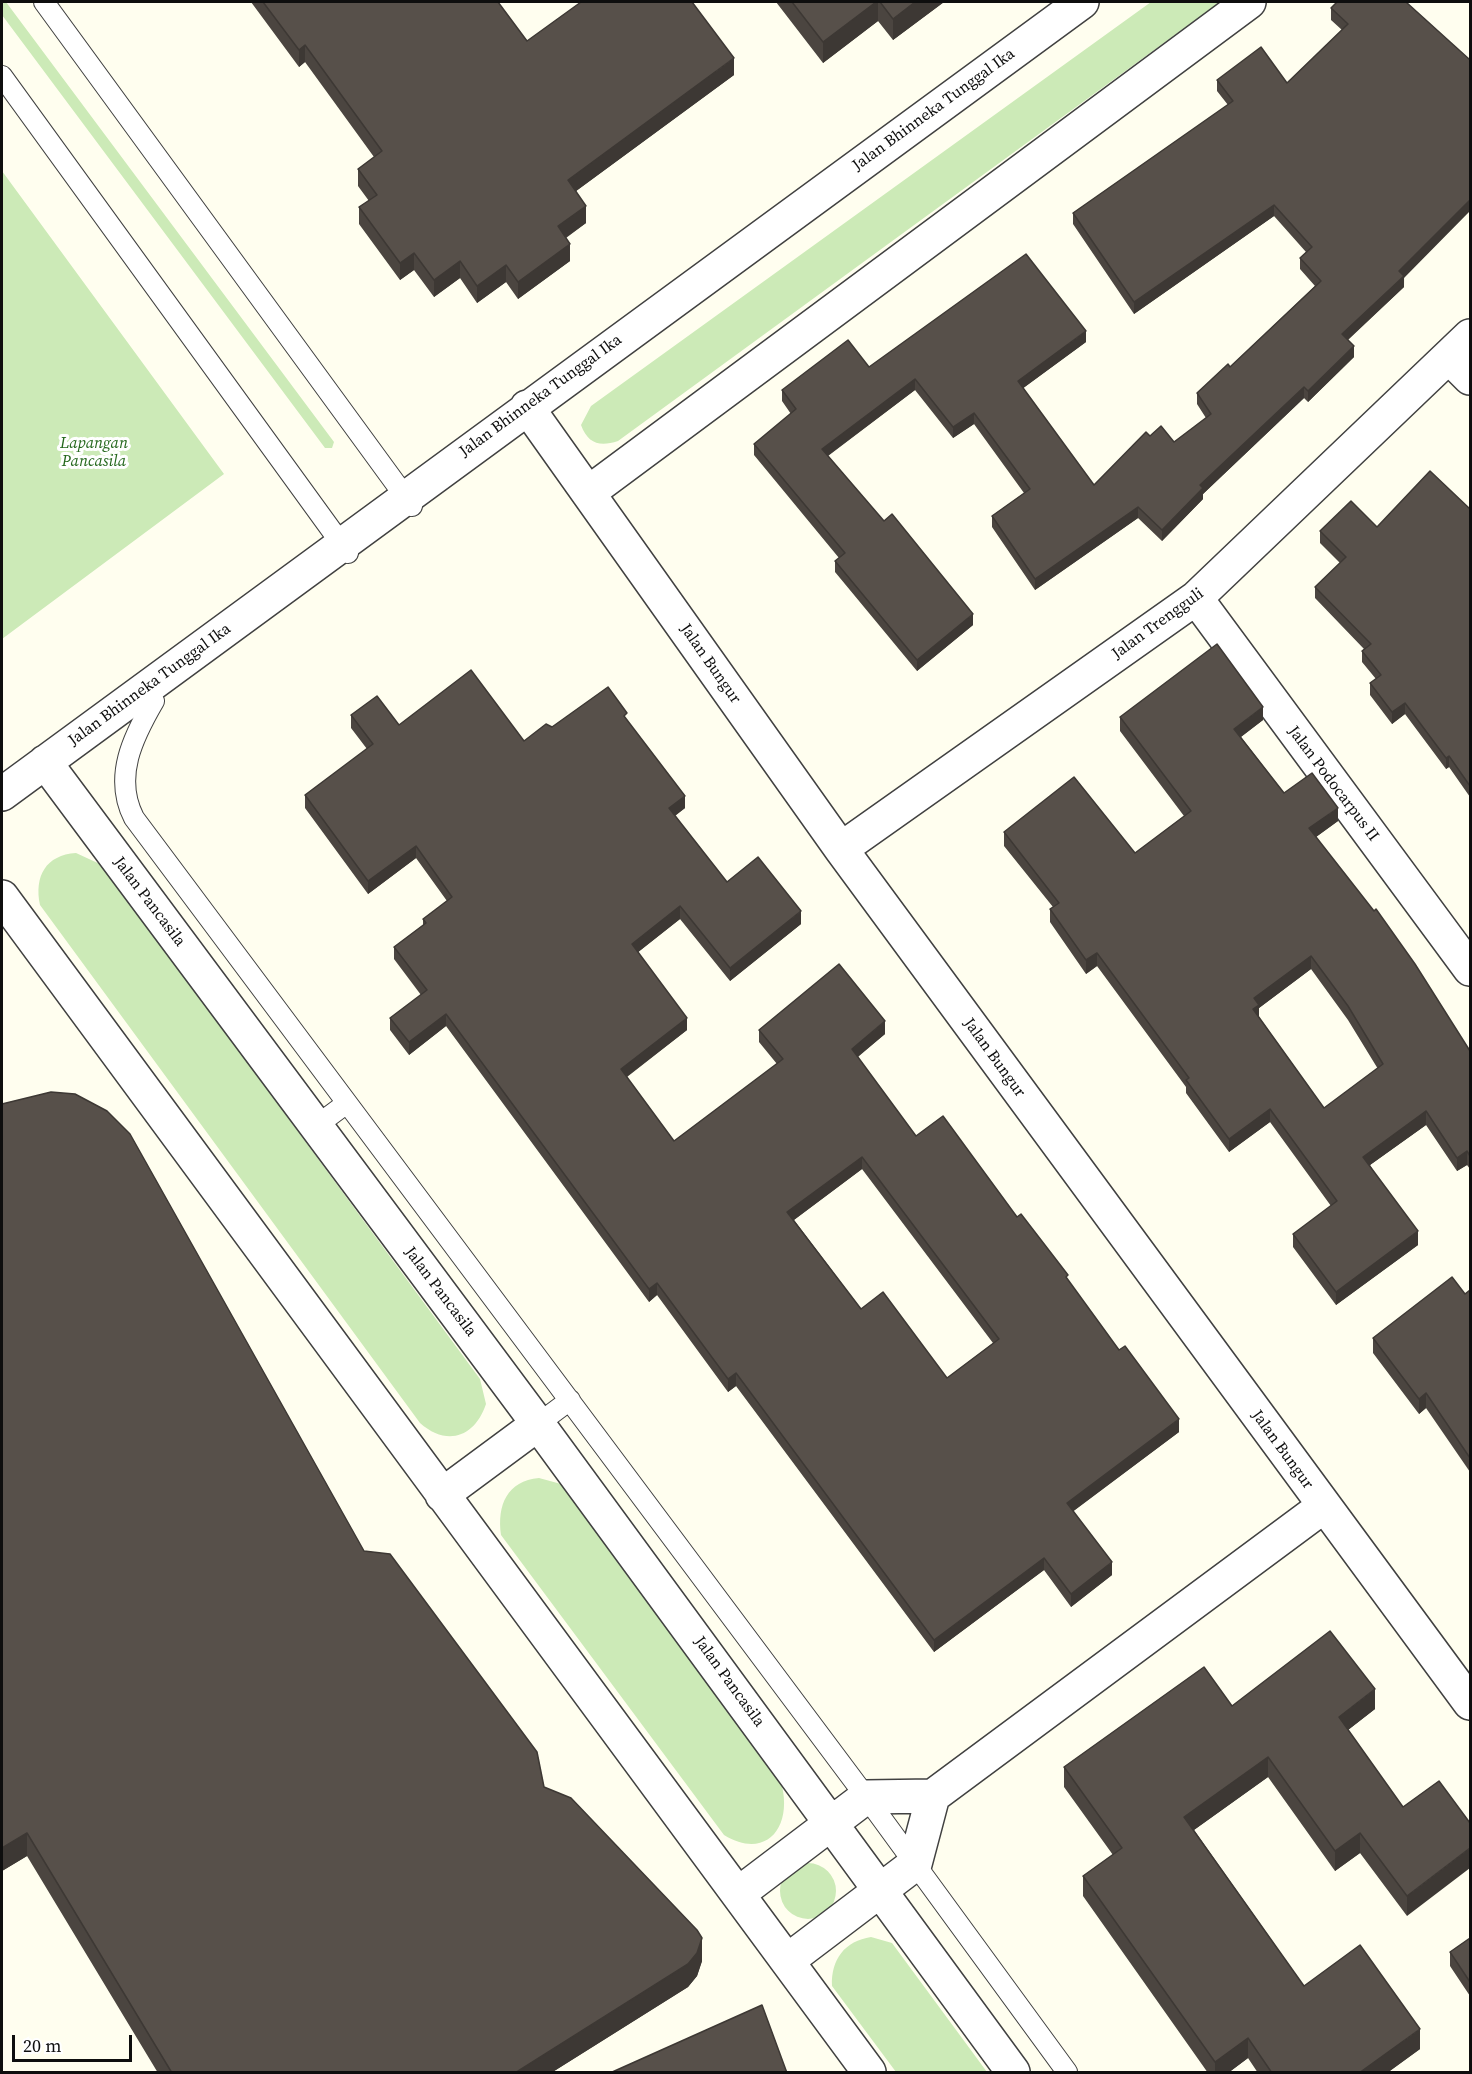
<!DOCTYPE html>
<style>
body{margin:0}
#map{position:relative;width:1472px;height:2074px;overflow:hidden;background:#fffeef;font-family:"Source Serif 4",serif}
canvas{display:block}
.frame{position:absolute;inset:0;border:3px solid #0e0e0e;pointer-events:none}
.scale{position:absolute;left:12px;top:2035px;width:120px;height:27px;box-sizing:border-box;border:3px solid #0e0e0e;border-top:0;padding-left:8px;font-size:18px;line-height:21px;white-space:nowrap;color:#0e0e0e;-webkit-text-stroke:4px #fff;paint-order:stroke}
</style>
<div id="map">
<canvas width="1472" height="2074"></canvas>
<div class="frame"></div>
<div class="scale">20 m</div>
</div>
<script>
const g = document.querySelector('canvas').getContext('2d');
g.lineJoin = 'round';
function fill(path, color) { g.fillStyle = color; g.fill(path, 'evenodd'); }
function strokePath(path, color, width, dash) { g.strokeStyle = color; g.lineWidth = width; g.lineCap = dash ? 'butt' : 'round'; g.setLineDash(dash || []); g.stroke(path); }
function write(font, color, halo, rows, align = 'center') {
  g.font = font + ' "Source Serif 4",serif'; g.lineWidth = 6; g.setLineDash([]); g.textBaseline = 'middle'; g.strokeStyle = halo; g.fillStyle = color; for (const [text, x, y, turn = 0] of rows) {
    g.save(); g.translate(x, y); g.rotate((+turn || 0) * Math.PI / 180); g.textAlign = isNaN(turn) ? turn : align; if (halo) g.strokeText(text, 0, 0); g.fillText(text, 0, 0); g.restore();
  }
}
fill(new Path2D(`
 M 2,2 L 6,2 L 334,442 L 332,448 L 325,448 L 2,15 Z
 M 1151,2 L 1220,2 L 618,441 C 600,447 588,444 581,425 L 591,406 Z
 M 2,171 L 224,474 L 2,639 Z
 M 76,853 L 102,865 L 480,1379 L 486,1404 C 475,1437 447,1447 420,1423 L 40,905 C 34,876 46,855 76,853 Z
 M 539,1478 L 561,1484 L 782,1786 C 792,1829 765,1860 724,1835 L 501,1535 C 497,1505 507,1481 539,1478 Z
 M780 1891a28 28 0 1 1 56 0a28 28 0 1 1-56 0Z
 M 871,1937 L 892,1943 L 987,2072 L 896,2072 L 832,1986 C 831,1959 845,1941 871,1937 Z`), '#cceab7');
const lane = new Path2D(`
 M 44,2 L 412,506
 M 2,76 L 348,553
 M 154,701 C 133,737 113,777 134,818 L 866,1797 L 1067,2072
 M 316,1126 L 347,1103
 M 538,1424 L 570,1400`);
const street = new Path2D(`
 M 1450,358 L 1470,378
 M 527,407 L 841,849 L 1470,1703
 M 588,493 L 1249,2
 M 1196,598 L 1470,969
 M 45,762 L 538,1424 L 1013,2072
 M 2,794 L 1082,2
 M 841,849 L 1196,598 L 1470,336
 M 2,897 L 869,2072
 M 442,1495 L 538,1424
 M 738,1894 L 866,1797 L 933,1796 L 1324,1506
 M 787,1961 L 915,1864 L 933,1796`);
strokePath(lane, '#414141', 22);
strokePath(street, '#414141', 36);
strokePath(lane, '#fff', 20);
strokePath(street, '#fff', 33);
fill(new Path2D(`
 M 251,2 L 498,2 L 527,41 L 734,75 L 576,191 L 586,223 L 566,238 L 570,261 L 518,299 L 506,282 L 477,303 L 460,278 L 434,297 L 414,270 L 400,280 L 359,224 L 359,207 L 369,201 L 358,186 L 358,169 L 374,157 L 305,62 L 299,67 Z
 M 776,2 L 944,2 L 893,40 L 878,21 L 823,63 Z
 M 1406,2 L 1404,287 L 1348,340 L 1354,357 L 1308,402 L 1304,398 L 1203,494 L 1203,499 L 1162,541 L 1138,518 L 1035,590 L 992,527 L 992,516 L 1024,493 L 974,424 L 953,438 L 915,390 L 828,456 L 973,625 L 917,671 L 835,572 L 835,561 L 839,558 L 754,455 L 754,444 L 791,414 L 782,401 L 782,390 L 869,367 L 1086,342 L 1023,388 L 1094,485 L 1150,436 L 1174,442 L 1206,418 L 1197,404 L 1197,393 L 1230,367 L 1315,286 L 1300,269 L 1300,258 L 1306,252 L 1274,216 L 1134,314 L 1073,224 L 1073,213 L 1228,105 L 1217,91 L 1217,80 L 1287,83 L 1342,30 L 1331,20 L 1331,8 Z
 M 1470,509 L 1470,797 L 1449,767 L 1446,769 L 1405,714 L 1392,724 L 1370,695 L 1370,683 L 1376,679 L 1362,662 L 1362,651 L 1364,649 L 1315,598 L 1315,587 L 1340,563 L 1320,543 L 1320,531 L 1377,527 Z
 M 351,715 L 399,725 L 524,741 L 552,727 L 627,721 L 685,808 L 675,816 L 727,882 L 801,924 L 730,981 L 680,919 L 638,952 L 687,1030 L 627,1077 L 674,1141 L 777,1064 L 759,1042 L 759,1030 L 885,1034 L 857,1057 L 916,1136 L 1017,1217 L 1068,1280 L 1179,1432 L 1073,1511 L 1112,1575 L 1071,1607 L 1044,1570 L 934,1652 L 736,1386 L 728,1392 L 657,1295 L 649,1302 L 446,1026 L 409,1055 L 390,1030 L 390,1018 L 421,995 L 394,959 L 394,947 L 423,925 L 423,919 L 447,901 L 416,858 L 368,894 L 305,808 L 305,795 L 367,749 L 351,728 ZM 862,1169 L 993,1343 L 947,1378 L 861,1309 L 794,1220 Z
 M 1120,717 L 1263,720 L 1241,737 L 1284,793 L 1338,821 L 1316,837 L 1470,1051 L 1470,1169 L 1467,1165 L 1457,1171 L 1426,1125 L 1370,1165 L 1418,1245 L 1336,1305 L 1293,1247 L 1293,1234 L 1331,1206 L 1270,1122 L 1229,1152 L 1186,1093 L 1186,1087 L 1097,966 L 1086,974 L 1050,922 L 1050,909 L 1053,907 L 1004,846 L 1004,832 L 1135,853 L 1184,816 L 1120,731 ZM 1311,969 L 1348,1020 L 1378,1069 L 1324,1108 L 1259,1017 L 1259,1008 Z
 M 2,1104 L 364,1551 L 544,1787 L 702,1961 L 697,1976 L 688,1987 L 551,2073 L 158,2073 L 27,1856 L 2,1871 Z
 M 1470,1290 L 1470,1472 L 1426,1408 L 1419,1414 L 1373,1353 L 1373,1338 L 1465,1294 Z
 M 1232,1706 L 1375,1709 L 1348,1730 L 1403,1807 L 1439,1781 L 1407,1916 L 1360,1853 L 1335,1871 L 1268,1777 L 1194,1830 L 1304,1986 L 1420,2049 L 1387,2073 L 1258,2073 L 1248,2058 L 1228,2073 L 1208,2073 L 1083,1896 L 1083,1876 L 1113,1855 L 1064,1787 L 1064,1767 Z
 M 1470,1938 L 1470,1996 L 1450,1966 L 1450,1952 Z`), '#4b4540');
fill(new Path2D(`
 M 876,2 L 878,2 L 878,21 L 823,63 L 823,42 Z
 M 915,2 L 944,2 L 893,40 L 893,19 Z
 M 305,45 L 305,62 L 299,67 L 299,50 Z
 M 734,58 L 734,75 L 568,197 L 568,180 Z
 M 1470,200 L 1470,211 L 1404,278 L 1404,287 L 1342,345 L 1342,334 L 1399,271 Z
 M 1274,205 L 1274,216 L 1134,314 L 1134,302 Z
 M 586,206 L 586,223 L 558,243 L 558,226 Z
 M 570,244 L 570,261 L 518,299 L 518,282 Z
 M 414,253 L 414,270 L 400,280 L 400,263 Z
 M 460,261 L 460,278 L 434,297 L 434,280 Z
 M 506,265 L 506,282 L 477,303 L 477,286 Z
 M 1086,331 L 1086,342 L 1018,392 L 1018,381 Z
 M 1354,346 L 1354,357 L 1308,402 L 1308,391 Z
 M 915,379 L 915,390 L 822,460 L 822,449 Z
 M 1304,387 L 1304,398 L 1203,494 L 1203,499 L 1162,541 L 1162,530 L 1200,485 Z
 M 974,413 L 974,424 L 953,438 L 953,427 Z
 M 1138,507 L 1138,518 L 1035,590 L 1035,579 Z
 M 973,614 L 973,625 L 917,671 L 917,660 Z
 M 1405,703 L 1405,714 L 1392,724 L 1392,712 Z
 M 1263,707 L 1263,720 L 1234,742 L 1234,729 Z
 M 1449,756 L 1449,767 L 1446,769 L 1446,758 Z
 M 685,796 L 685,808 L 669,820 L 669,808 Z
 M 1338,808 L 1338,821 L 1309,842 L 1309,828 Z
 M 416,846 L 416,858 L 368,894 L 368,881 Z
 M 680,906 L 680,919 L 632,957 L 632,944 Z
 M 801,911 L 801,924 L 730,981 L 730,968 Z
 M 1097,953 L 1097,966 L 1086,974 L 1086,960 Z
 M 1311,956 L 1311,969 L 1259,1008 L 1259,1018 L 1253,1023 L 1254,998 Z
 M 446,1014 L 446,1026 L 409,1055 L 409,1042 Z
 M 687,1018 L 687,1030 L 621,1081 L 621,1069 Z
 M 885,1021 L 885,1034 L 852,1062 L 852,1049 Z
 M 1270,1109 L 1270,1122 L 1229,1152 L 1229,1139 Z
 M 1426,1111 L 1426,1125 L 1363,1170 L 1363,1157 Z
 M 1467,1151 L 1467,1165 L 1457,1171 L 1457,1158 Z
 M 862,1157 L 862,1169 L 787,1225 L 787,1212 Z
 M 1418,1231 L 1418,1245 L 1336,1305 L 1336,1292 Z
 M 657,1283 L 657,1295 L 649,1302 L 649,1289 Z
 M 736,1373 L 736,1386 L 728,1392 L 728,1379 Z
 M 1426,1393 L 1426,1408 L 1419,1414 L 1419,1399 Z
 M 1179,1419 L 1179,1432 L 1067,1516 L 1067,1503 Z
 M 1044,1558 L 1044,1570 L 934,1652 L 934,1640 Z
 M 1112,1562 L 1112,1575 L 1071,1607 L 1071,1594 Z
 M 1375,1689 L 1375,1709 L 1339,1737 L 1339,1717 Z
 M 1268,1757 L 1268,1777 L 1184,1837 L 1184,1817 Z
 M 27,1833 L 27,1856 L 2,1871 L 2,1848 Z
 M 1360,1833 L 1360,1853 L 1335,1871 L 1335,1851 Z
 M 1470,1848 L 1470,1868 L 1407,1916 L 1407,1896 Z
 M 702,1938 L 702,1961 L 697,1976 L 688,1987 L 551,2073 L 515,2073 Z
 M 1420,2029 L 1420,2049 L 1387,2073 L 1359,2073 Z
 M 1248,2038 L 1248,2058 L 1228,2073 L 1215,2073 L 1215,2062 Z`), '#3d3834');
const building = new Path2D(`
 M 263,2 L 498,2 L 527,41 L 581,2 L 692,2 L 734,58 L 568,180 L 586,206 L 558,226 L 570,244 L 518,282 L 506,265 L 477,286 L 460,261 L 434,280 L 414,253 L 400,263 L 359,207 L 377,195 L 358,169 L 382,151 L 305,45 L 299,50 Z
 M 792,2 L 876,2 L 823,42 Z
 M 880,2 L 915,2 L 893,19 Z
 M 1337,2 L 1406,2 L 1469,59 L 1470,58 L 1470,200 L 1399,271 L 1404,276 L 1342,334 L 1354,346 L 1308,391 L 1304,387 L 1200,485 L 1203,488 L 1162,530 L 1138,507 L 1035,579 L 992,516 L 1030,489 L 974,413 L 953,427 L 915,379 L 822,449 L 884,521 L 892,514 L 973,614 L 917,660 L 835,561 L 845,553 L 754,444 L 796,409 L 782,390 L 848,340 L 869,367 L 1026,254 L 1086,331 L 1018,381 L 1094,485 L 1146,432 L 1150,436 L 1161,426 L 1174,442 L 1211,414 L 1197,393 L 1228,364 L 1230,367 L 1321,281 L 1300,258 L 1312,247 L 1274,205 L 1134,302 L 1073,213 L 1233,101 L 1217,80 L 1261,47 L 1287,83 L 1348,24 L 1331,8 Z
 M 1430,471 L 1470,509 L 1470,786 L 1449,756 L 1446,758 L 1405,703 L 1392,712 L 1370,683 L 1381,675 L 1362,651 L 1371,644 L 1315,587 L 1346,557 L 1320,531 L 1351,501 L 1377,527 Z
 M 1217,644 L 1263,707 L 1234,729 L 1284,793 L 1312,773 L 1338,808 L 1309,828 L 1374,911 L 1376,909 L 1415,964 L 1470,1051 L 1470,1156 L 1467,1151 L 1457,1158 L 1426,1111 L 1363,1157 L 1418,1231 L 1336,1292 L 1293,1234 L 1337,1201 L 1270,1109 L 1229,1139 L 1186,1080 L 1189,1078 L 1097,953 L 1086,960 L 1050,909 L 1059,903 L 1004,832 L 1074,777 L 1135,853 L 1191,811 L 1120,717 ZM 1311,956 L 1348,1006 L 1383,1064 L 1324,1108 L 1253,1009 L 1259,1005 L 1254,998 Z
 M 471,670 L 524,741 L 546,724 L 552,727 L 608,687 L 627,713 L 624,716 L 685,796 L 669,808 L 727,882 L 758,857 L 801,911 L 730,968 L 680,906 L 632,944 L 687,1018 L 621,1069 L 674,1141 L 783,1059 L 759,1030 L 839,964 L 885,1021 L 852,1049 L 916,1136 L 943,1116 L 1017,1217 L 1021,1214 L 1068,1275 L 1066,1277 L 1119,1350 L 1125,1346 L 1179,1419 L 1067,1503 L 1112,1562 L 1071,1594 L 1044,1558 L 934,1640 L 736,1373 L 728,1379 L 657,1283 L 649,1289 L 446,1014 L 409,1042 L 390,1018 L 427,990 L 394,947 L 426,923 L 423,919 L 452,897 L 416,846 L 368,881 L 305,795 L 373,744 L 351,715 L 377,696 L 399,725 ZM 862,1157 L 999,1339 L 947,1378 L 883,1292 L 861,1309 L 787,1212 Z
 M 51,1092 L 75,1094 L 107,1111 L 130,1134 L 364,1551 L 390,1554 L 537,1752 L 544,1787 L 571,1798 L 697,1930 L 702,1938 L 697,1953 L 688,1964 L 515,2073 L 172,2073 L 27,1833 L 2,1848 L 2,1104 Z
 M 1452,1277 L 1465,1294 L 1470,1290 L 1470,1458 L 1426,1393 L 1419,1399 L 1373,1338 Z
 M 1330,1631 L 1375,1689 L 1339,1717 L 1403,1807 L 1439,1781 L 1470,1823 L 1470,1848 L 1407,1896 L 1360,1833 L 1335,1851 L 1268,1757 L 1184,1817 L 1304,1986 L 1360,1945 L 1420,2029 L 1359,2073 L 1272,2073 L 1248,2038 L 1215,2062 L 1083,1876 L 1122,1848 L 1064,1767 L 1204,1667 L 1232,1706 Z
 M 1470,1938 L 1470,1982 L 1450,1952 Z
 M 762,2005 L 787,2073 L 610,2073 Z`);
fill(building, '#57504a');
strokePath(building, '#3d3834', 1.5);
write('16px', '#0e0e0e', '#fff', [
 ["Jalan Bhinneka Tunggal Ika",934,110,-36],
 ["Jalan Bhinneka Tunggal Ika",541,396,-36],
 ["Jalan Trengguli",1158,624,-36],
 ["Jalan Bungur",710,664,55],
 ["Jalan Bhinneka Tunggal Ika",150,685,-36],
 ["Jalan Podocarpus II",1333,784,53],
 ["Jalan Pancasila",149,902,53],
 ["Jalan Bungur",994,1058,54],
 ["Jalan Pancasila",440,1292,53],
 ["Jalan Bungur",1282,1450,54],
 ["Jalan Pancasila",729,1682,54]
]);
write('italic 16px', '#24671c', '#fff', [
 ["Lapangan",94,444],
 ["Pancasila",94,462]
]);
</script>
